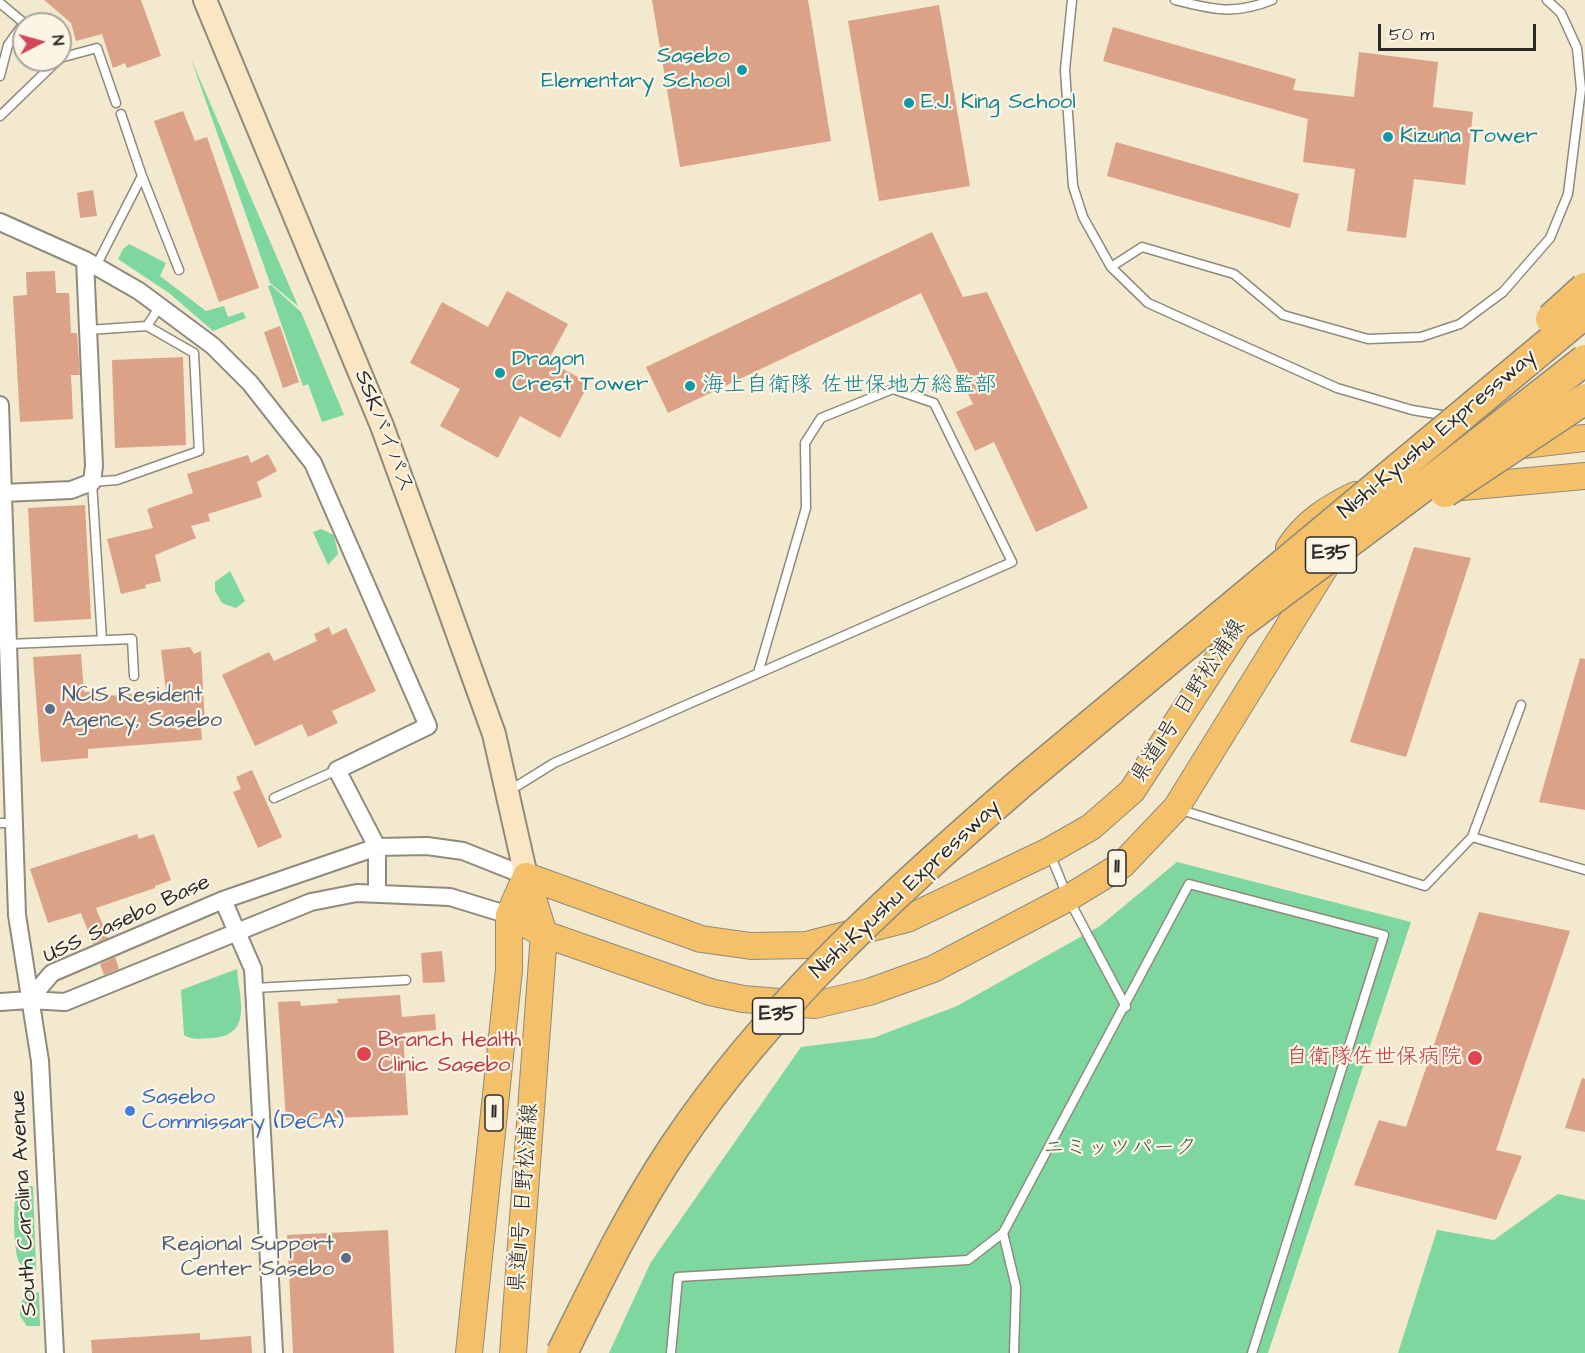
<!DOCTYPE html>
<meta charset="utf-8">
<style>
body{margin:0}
#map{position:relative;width:1585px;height:1353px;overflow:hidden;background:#f2e9ce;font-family:"Architects Daughter",sans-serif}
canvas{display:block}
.north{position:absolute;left:12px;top:12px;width:60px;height:60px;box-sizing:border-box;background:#fcf5e5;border:2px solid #a8a49b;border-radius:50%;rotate:84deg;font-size:16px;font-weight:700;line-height:24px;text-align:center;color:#2b2b2b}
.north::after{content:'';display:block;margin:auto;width:21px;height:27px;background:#d1495b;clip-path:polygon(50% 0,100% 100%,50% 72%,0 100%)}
.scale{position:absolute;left:1378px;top:24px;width:158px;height:27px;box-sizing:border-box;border:3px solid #2b2b2b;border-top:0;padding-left:8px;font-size:18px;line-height:21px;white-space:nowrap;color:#2b2b2b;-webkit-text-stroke:4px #fcf5e5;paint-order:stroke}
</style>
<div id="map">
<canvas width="1585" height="1353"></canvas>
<div class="north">N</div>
<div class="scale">50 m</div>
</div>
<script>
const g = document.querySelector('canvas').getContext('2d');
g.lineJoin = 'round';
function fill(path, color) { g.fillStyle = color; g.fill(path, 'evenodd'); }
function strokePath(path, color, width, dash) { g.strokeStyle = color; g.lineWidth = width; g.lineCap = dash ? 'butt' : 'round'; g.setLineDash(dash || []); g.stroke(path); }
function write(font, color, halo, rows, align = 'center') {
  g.font = font + ' "Architects Daughter","Klee One",sans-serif'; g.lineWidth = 4.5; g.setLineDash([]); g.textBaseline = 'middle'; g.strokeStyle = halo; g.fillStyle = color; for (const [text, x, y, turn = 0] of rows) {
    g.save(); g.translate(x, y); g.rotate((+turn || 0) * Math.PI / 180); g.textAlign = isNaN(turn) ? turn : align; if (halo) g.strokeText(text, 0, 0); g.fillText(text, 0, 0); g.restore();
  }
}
fill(new Path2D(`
 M 191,59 L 298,306 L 270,283 Z
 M 129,244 L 166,263 L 160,276 L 206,311 L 224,306 L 228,317 L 243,312 L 246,318 L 213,331 L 169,293 L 118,259 L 123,249 Z
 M 271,285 L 301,312 L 344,415 L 322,422 L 308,384 L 303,386 L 268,286 Z
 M 321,529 L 334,535 L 338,554 L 328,565 L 313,532 Z
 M 230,571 L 245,601 L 236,608 L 222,603 L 215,591 L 215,582 Z
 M 1177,862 L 1411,922 L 1268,1353 L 609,1353 L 651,1262 L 801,1047 L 873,1038 L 957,1006 L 1100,926 Z
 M 237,969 C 239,999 254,1036 211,1038 C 202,1039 191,1040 184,1035 L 181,990 Z
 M 33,1186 L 36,1270 C 29,1269 23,1268 19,1262 C 14,1254 12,1203 17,1194 C 20,1187 26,1187 33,1186 Z
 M 1558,1194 L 1585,1200 L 1585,1353 L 1398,1353 L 1437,1230 L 1494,1240 Z
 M 39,1292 L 40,1326 L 27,1326 L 20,1316 L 20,1303 L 29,1294 Z`), '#7dd79e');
fill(new Path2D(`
 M 44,0 L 141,0 L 161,56 L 127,68 L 125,63 L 113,68 L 102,34 L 76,41 L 71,23 Z
 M 652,0 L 808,0 L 831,141 L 680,167 Z
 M 939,5 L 970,186 L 879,201 L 848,21 Z
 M 1113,27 L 1296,79 L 1293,90 L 1354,97 L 1359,52 L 1438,62 L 1433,107 L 1473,112 L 1465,185 L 1414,179 L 1406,238 L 1347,231 L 1355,169 L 1303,162 L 1308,119 L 1103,61 Z
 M 183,111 L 195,141 L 207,137 L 259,288 L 219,302 L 154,121 Z
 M 1116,142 L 1299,194 L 1290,228 L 1107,176 Z
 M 93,190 L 97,216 L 80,218 L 77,193 Z
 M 932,232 L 963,297 L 987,292 L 1088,508 L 1036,532 L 994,442 L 975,451 L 956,412 L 973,404 L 921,293 L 668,413 L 646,367 Z
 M 55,271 L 56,293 L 69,293 L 71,333 L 77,333 L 80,375 L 71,375 L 73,419 L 20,422 L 13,296 L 27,295 L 26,272 Z
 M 507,291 L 568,324 L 548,361 L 589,383 L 560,438 L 520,416 L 498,458 L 440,426 L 460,389 L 410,363 L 442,302 L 488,327 Z
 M 280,326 L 299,382 L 283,388 L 264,332 Z
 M 183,357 L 186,445 L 115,448 L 112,360 Z
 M 268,454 L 277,471 L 257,482 L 262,497 L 208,514 L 210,521 L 191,526 L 196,538 L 155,555 L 161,581 L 145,585 L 146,588 L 121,594 L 107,539 L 153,528 L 147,509 L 193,493 L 187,474 L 248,455 L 251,463 Z
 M 85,505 L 91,619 L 34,622 L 28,508 Z
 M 1414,547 L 1471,558 L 1406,757 L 1350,742 Z
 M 329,627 L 332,635 L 346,628 L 376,691 L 332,711 L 338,723 L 308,737 L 302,724 L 255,746 L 222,675 L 269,652 L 274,661 L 317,641 L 314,634 Z
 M 190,647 L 194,654 L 201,651 L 205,725 L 201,725 L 202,740 L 88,749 L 88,758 L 41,762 L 33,657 L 81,654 L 84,692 L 106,690 L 107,696 L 166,691 L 161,650 Z
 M 1580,658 L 1585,659 L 1585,810 L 1539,802 Z
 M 252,770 L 282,837 L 258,848 L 233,792 L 241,789 L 236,777 Z
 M 137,834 L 139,839 L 154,834 L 171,880 L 155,886 L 155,888 L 96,908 L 108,938 L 93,944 L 81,913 L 48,923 L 30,869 Z
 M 1479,912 L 1570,931 L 1496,1150 L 1522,1156 L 1496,1220 L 1354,1185 L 1379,1120 L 1406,1127 Z
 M 442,951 L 445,982 L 423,983 L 421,953 Z
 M 115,957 L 119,969 L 104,975 L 100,964 Z
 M 400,995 L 402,1017 L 435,1014 L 436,1030 L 403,1033 L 408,1115 L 286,1120 L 278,1002 L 300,1001 L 301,1006 L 338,1003 L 337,999 Z
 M 1582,1078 L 1585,1079 L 1585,1132 L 1565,1128 Z
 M 388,1230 L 394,1353 L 293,1353 L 287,1235 Z
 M 200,1333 L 200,1340 L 251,1336 L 252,1353 L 92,1353 L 91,1340 Z`), '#dba287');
const lane = new Path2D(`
 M 1072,0 L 1065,70 L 1073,186 L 1083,217 L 1111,267 L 1148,303 L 1337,388 L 1412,410 L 1448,416
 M 1175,0 C 1213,10 1235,15 1272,0
 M 0,3 L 24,23 L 8,45 L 0,76
 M 60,58 L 97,48 L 116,103
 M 0,116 L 58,60
 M 142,176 L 179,270
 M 96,266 L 142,176 L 121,114
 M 1111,267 L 1142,247 L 1234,274 L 1283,315 L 1368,339 L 1421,337 L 1460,324 L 1503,292 L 1550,238 L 1568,194 L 1581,89 L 1577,48 L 1561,13 L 1547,0
 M 147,326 L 160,306
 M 88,330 L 147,326 L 194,353 L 199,451 L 117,480 L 92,482 L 102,640
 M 8,644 L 132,639 L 134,676
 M 509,791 L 554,763 L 1012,562 L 934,403 L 893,389 L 821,418 L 805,443 L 806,508 L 758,673
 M 274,798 L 337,770
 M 1178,809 L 1425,886 L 1472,837 L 1521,705
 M 0,823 L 13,823
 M 1472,837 L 1585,870
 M 1050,854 L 1068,898 L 1126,1007
 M 254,988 L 406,980
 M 671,1353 L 678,1277 L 968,1260 L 1003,1233
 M 1014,1353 L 1016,1287 L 1003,1233 L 1189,884 L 1384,935 L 1252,1353`);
const street = new Path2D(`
 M 0,222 L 85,260 L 139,291 L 213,346 L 250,383 L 313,463 L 428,726 L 337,770 L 377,847 L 377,893
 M 0,405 L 17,915 L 40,1061 L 55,1353
 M 3,493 L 71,490 L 92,482 L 94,466 L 85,260
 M 223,900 L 253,969 L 274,1353
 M 29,1000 L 52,973 L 101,952 L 223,900 L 377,847 L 427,846 L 463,851 L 526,876
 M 0,1002 L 29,1000 L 65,1002 L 311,902 L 357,893 L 450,897 L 509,915`);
const secondary = new Path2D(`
 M 205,0 L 382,426 L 442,590 L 494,734 L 526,876`);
const primary = new Path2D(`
 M 1514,446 L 1585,438
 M 1451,488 L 1585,476
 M 1289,548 C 1306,522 1327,509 1355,495
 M 526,876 L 701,939 L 751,946 L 806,945 L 907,919 L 1049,851 L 1091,827 L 1132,791 L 1250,610
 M 509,915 L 544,934 L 710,992 L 743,999 L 815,1005 L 869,992 L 933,969 L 1068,898 L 1122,865 L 1176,808 L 1329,561
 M 469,1353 L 509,970 L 509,915 L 526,876
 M 513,1353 L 544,934 L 526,876`);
strokePath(lane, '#8e8a7c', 11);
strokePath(street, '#8e8a7c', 20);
strokePath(secondary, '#8e8a7c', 26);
strokePath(primary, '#8e8a7c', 28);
strokePath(lane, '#fff', 8);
strokePath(street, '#fff', 16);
strokePath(secondary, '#fbe6c3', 22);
strokePath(primary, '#f4c16a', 26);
const highwayBridge = new Path2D(`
 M 1551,319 L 1585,288
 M 1445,492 L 1585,399
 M 1238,625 L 1428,483 L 1585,360
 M 562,1353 C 597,1282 631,1212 675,1146 C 769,1006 896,891 1022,782 L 1585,313`);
strokePath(highwayBridge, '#8e8a7c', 33, []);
strokePath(highwayBridge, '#f4c16a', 30);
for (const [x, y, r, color] of [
 [742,70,6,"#0f9aa8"],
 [909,103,6,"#0f9aa8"],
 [1388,137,6,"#0f9aa8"],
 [500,373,6,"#0f9aa8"],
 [690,386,6,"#0f9aa8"],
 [50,709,6,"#5c6f8a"],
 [364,1054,8,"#e0444e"],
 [1475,1058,8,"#e0444e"],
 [130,1111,6,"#3f7fe0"],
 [346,1258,6,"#5c6f8a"]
]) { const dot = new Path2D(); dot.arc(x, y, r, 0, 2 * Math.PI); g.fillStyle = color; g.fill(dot); strokePath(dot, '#fcf5e5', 2); }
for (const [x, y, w] of [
 [1331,555,51],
 [1117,868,18],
 [778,1016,51],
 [494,1113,18]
]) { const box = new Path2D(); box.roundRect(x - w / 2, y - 18, w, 36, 4.5); g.fillStyle = '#fcf5e5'; g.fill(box); strokePath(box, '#2b2b2b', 1.5); }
write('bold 21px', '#2b2b2b', null, [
 ["E35",1331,555],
 ["11",1117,868],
 ["E35",778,1016],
 ["11",494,1113]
]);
write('22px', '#0d838f', '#fcf5e5', [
 ["Sasebo",730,57,"right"],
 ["Elementary School",730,82,"right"],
 ["E.J. King School",921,103],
 ["Kizuna Tower",1400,137],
 ["Dragon",512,360],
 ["Crest Tower",512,385],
 ["海上自衛隊 佐世保地方総監部",702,386]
], 'left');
write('22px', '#2b2b2b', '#fcf5e5', [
 ["SSKバイパス",383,432,69],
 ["Nishi-Kyushu Expressway",1438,435,-40],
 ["県道11号 日野松浦線",1189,702,-57],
 ["Nishi-Kyushu Expressway",906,890,-43],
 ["USS Sasebo Base",127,920,-25],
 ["県道11号 日野松浦線",525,1198,-86],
 ["South Carolina Avenue",25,1203,-93]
]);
write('22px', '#4e5e75', '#fcf5e5', [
 ["NCIS Resident",62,696],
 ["Agency, Sasebo",62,721],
 ["Regional Support",334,1245,"right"],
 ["Center Sasebo",334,1270,"right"]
], 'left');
write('22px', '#be3a42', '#fcf5e5', [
 ["Branch Health",378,1041],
 ["Clinic Sasebo",378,1066],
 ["自衛隊佐世保病院",1462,1058,"right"]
], 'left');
write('22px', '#366cbe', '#fcf5e5', [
 ["Sasebo",142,1098],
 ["Commissary (DeCA)",142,1123]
], 'left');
write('22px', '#405648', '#fcf5e5', [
 ["ニミッツパーク",1120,1149]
]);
</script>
